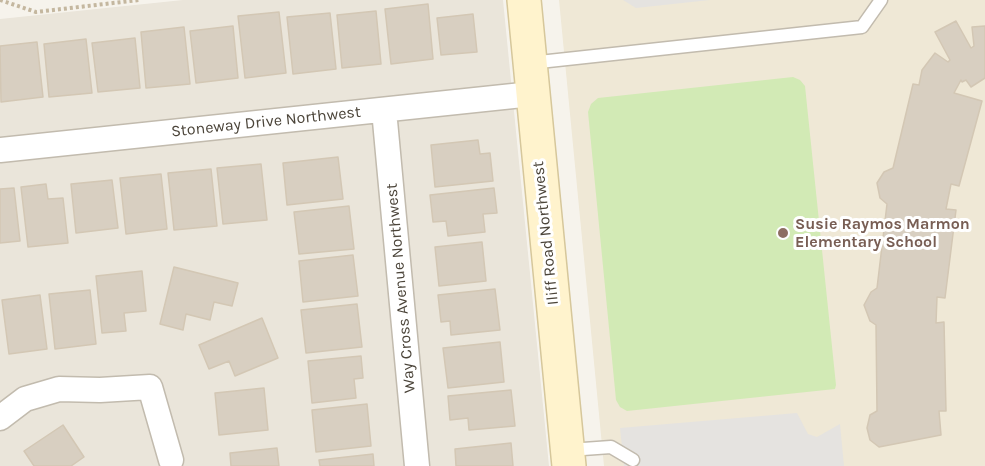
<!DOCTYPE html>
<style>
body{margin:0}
canvas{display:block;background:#f6f3ec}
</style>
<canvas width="985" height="466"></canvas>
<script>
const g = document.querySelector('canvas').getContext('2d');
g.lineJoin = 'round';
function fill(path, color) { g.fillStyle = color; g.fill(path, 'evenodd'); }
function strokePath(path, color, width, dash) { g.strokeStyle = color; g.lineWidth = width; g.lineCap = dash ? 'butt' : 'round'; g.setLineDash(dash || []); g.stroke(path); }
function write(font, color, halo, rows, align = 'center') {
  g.font = font + ' Karla,sans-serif'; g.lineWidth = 6; g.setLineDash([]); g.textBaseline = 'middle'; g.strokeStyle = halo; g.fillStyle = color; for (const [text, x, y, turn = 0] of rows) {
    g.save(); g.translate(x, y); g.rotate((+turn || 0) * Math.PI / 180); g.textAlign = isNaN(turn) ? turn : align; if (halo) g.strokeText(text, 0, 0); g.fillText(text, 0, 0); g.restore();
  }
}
fill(new Path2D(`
 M 183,0 L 503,0 L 549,466 L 0,466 L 0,19 Z`), '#eae5da');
fill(new Path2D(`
 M 559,0 L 985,0 L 985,466 L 604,466 Z`), '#efe8d6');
fill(new Path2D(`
 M 793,77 L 800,80 L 805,86 L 836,385 L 835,389 L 627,411 L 620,407 L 616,400 L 588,112 L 591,104 L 598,98 Z`), '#d2eab5');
fill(new Path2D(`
 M 623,0 L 710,0 L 636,8 Z
 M 797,413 L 808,434 L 817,437 L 840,424 L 844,466 L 624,466 L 620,428 Z`), '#e5e3e0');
const building = new Path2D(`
 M 428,4 L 433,59 L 391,64 L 385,9 Z
 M 376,11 L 381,64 L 342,68 L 337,15 Z
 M 279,12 L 286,73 L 245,78 L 238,16 Z
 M 330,13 L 336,69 L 293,74 L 287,17 Z
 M 473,14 L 477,52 L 441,55 L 437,18 Z
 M 956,21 L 971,48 L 974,46 L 972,27 L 985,26 L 985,78 L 971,87 L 966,80 L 962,82 L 961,80 L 954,93 L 982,101 L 959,186 L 951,184 L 946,209 L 956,210 L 945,298 L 937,297 L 936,323 L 944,322 L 946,411 L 939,411 L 941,435 L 879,447 L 870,440 L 867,428 L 870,415 L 877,411 L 876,325 L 870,321 L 864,305 L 871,292 L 877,288 L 887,204 L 880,198 L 877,183 L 884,172 L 893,168 L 913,84 L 919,85 L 922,70 L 935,53 L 948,62 L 950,60 L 935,32 Z
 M 233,26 L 238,78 L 196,83 L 190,31 Z
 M 184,27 L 190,84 L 146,88 L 141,32 Z
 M 135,38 L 140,88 L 98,92 L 92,43 Z
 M 86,39 L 92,93 L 49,97 L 44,44 Z
 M 37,42 L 43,97 L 1,102 L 0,46 Z
 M 478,140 L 480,154 L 490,153 L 493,181 L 435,187 L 431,145 Z
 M 338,157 L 343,199 L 287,205 L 283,163 Z
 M 261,164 L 267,220 L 223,224 L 217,168 Z
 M 211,169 L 217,226 L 174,230 L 168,173 Z
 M 161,174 L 167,229 L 126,234 L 120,178 Z
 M 112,180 L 118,228 L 76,233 L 71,184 Z
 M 46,184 L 48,199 L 63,198 L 68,243 L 28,247 L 21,187 Z
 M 14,188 L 20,241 L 0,243 L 0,189 Z
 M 494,188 L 497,213 L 483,214 L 485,232 L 448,236 L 446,221 L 433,222 L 430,195 Z
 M 349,206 L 354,249 L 299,254 L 294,212 Z
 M 482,242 L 486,281 L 439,286 L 435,247 Z
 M 353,255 L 358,296 L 303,302 L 299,261 Z
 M 174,267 L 238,283 L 232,306 L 214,302 L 210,320 L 186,314 L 183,330 L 160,324 Z
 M 142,271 L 146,311 L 124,313 L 126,331 L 102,333 L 96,276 Z
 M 495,289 L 500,330 L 451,335 L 450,321 L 441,322 L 438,295 Z
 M 90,290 L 96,344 L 55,349 L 49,294 Z
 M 40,295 L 47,349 L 9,354 L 2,300 Z
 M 357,304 L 362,347 L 306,353 L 301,310 Z
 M 262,318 L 278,358 L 235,376 L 229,361 L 209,369 L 199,345 Z
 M 500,342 L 504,382 L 448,388 L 443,348 Z
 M 361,356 L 363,378 L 354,379 L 356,398 L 312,403 L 308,361 Z
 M 264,388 L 268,430 L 219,435 L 215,393 Z
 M 511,390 L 515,426 L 469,430 L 468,418 L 450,420 L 448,396 Z
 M 367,404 L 371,446 L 316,452 L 312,410 Z
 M 63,425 L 84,457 L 71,466 L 34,466 L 24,451 Z
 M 511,443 L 513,466 L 456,466 L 455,449 Z
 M 277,448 L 279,466 L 231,466 L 230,453 Z
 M 373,454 L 374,466 L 320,466 L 319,460 Z`);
fill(building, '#d8cfc1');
strokePath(building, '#d3c7b4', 1.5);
const lane = new Path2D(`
 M 530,63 L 862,27 L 881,0
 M 569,450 L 611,447 L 633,460`);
const street = new Path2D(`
 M 384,110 L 417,466
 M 0,150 L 532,94
 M 0,418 L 25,399 L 59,389 L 100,390 L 150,387 L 171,460`);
const secondary = new Path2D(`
 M 524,0 L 569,466`);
strokePath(lane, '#c2bbae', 15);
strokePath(street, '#c2bbae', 27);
strokePath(secondary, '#d6c79b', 36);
strokePath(new Path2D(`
 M 0,0 L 36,12 L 139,0`), '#c4b79f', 4, [3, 3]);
strokePath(lane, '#fff', 12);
strokePath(street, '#fff', 24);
strokePath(secondary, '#fff3cd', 33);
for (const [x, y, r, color] of [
 [783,233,6,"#8d6e63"]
]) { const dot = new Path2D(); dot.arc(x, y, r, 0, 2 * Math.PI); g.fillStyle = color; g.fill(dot); strokePath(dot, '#fff', 2); }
write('16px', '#4b4439', '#fff', [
 ["Stoneway Drive Northwest",266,122,-6],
 ["Iliff Road Northwest",546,233,-96],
 ["Way Cross Avenue Northwest",401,288,-95]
]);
write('bold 16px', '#785e54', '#fff', [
 ["Susie Raymos Marmon",795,224],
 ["Elementary School",795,242]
], 'left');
</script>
